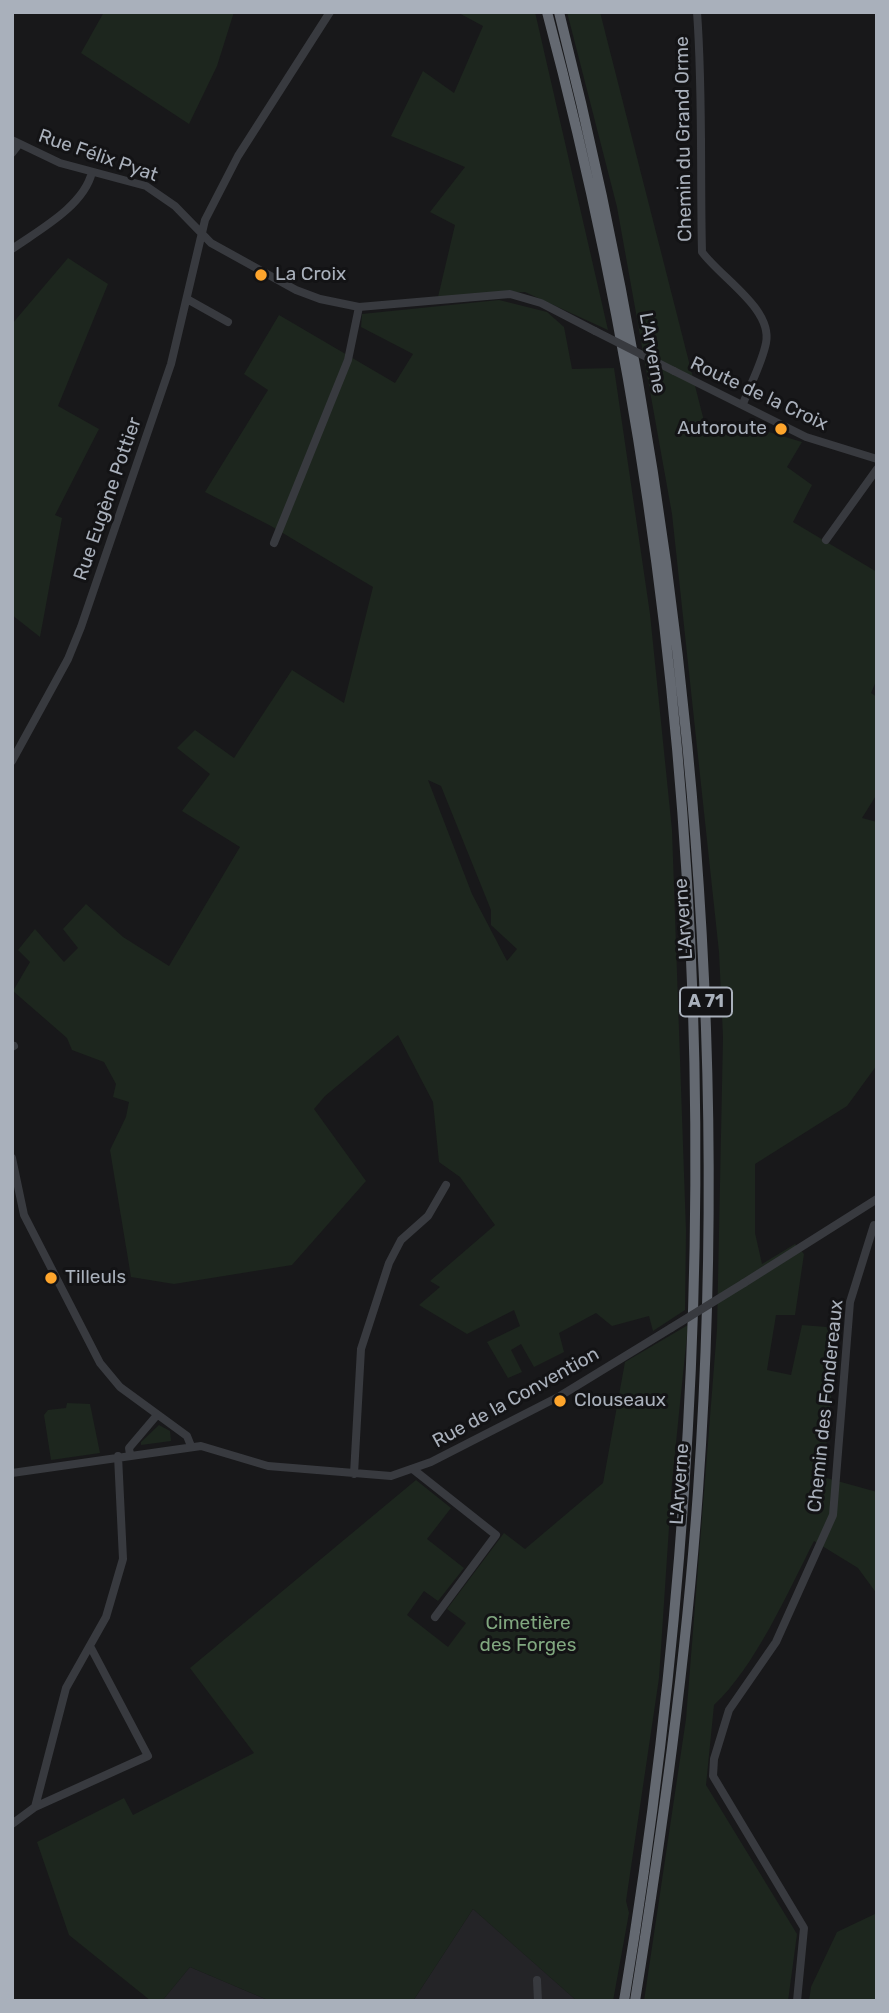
<!DOCTYPE html>
<meta charset="utf-8">
<style>
body{margin:0}
#map{position:relative;width:889px;height:2013px;overflow:hidden;background:#18181a;font-family:Rubik,sans-serif}
canvas{display:block}
.frame{position:absolute;inset:0;border:14px solid #a9b0bb;pointer-events:none}
</style>
<div id="map">
<canvas width="889" height="2013"></canvas>
<div class="frame"></div>
</div>
<script>
const g = document.querySelector('canvas').getContext('2d');
g.lineJoin = 'round';
function fill(path, color) { g.fillStyle = color; g.fill(path, 'evenodd'); }
function strokePath(path, color, width, dash) { g.strokeStyle = color; g.lineWidth = width; g.lineCap = dash ? 'butt' : 'round'; g.setLineDash(dash || []); g.stroke(path); }
function write(font, color, halo, rows, align = 'center') {
  g.font = font + ' Rubik,sans-serif'; g.lineWidth = 6; g.setLineDash([]); g.textBaseline = 'middle'; g.strokeStyle = halo; g.fillStyle = color; for (const [text, x, y, turn = 0] of rows) {
    g.save(); g.translate(x, y); g.rotate((+turn || 0) * Math.PI / 180); g.textAlign = isNaN(turn) ? turn : align; if (halo) g.strokeText(text, 0, 0); g.fillText(text, 0, 0); g.restore();
  }
}
fill(new Path2D(`
 M 473,1909 L 577,2001 L 413,2001 Z
 M 190,1967 L 270,2001 L 162,2001 Z`), '#242427');
fill(new Path2D(`
 M 104,12 L 234,12 L 217,66 L 189,124 L 81,53 Z
 M 457,12 L 535,12 L 608,330 L 525,292 L 438,297 L 455,225 L 430,212 L 465,167 L 391,136 L 423,71 L 454,93 L 483,26 Z
 M 567,12 L 600,12 L 705,425 L 769,432 L 802,442 L 787,467 L 812,485 L 793,522 L 877,572 L 877,679 L 871,693 L 877,697 L 877,794 L 862,818 L 877,822 L 877,1065 L 847,1106 L 755,1164 L 755,1233 L 762,1264 L 795,1244 L 804,1254 L 795,1315 L 776,1315 L 767,1370 L 791,1375 L 802,1325 L 838,1328 L 823,1477 L 877,1492 L 877,1594 L 858,1568 L 814,1541 C 788,1592 755,1667 714,1705 L 706,1785 L 797,1934 L 788,2001 L 644,2001 L 686,1719 L 717,1329 L 723,1037 L 719,952 L 672,514 L 617,207 Z
 M 68,258 L 108,284 L 58,406 L 99,429 L 55,515 L 62,518 L 40,637 L 12,615 L 12,324 Z
 M 499,300 L 547,312 L 564,327 L 572,369 L 614,368 L 650,614 L 672,830 L 686,1231 L 685,1310 L 653,1331 L 649,1316 L 612,1326 L 596,1313 L 559,1333 L 564,1352 L 534,1367 L 521,1344 L 511,1350 L 522,1372 L 508,1378 L 487,1342 L 520,1326 L 514,1310 L 467,1334 L 419,1305 L 440,1287 L 430,1281 L 495,1225 L 460,1177 L 439,1162 L 433,1102 L 398,1035 L 325,1096 L 314,1109 L 366,1181 L 292,1265 L 174,1284 L 131,1277 L 110,1150 L 126,1117 L 129,1102 L 113,1097 L 116,1084 L 104,1062 L 72,1050 L 67,1038 L 13,991 L 30,962 L 18,950 L 35,929 L 64,962 L 78,948 L 63,929 L 86,904 L 123,937 L 169,966 L 240,847 L 182,811 L 210,774 L 177,748 L 195,730 L 234,758 L 292,670 L 344,703 L 373,587 L 271,526 L 205,492 L 268,390 L 244,374 L 279,315 L 395,383 L 413,354 L 361,327 L 362,314 ZM 428,780 L 441,786 L 491,910 L 491,925 L 517,949 L 507,961 L 472,894 Z
 M 688,1325 L 672,1482 L 659,1678 L 626,1901 L 629,1913 L 613,2001 L 577,2001 L 473,1909 L 413,2001 L 270,2001 L 190,1967 L 162,2001 L 151,2001 L 69,1935 L 37,1842 L 124,1798 L 133,1815 L 254,1753 L 190,1668 L 416,1480 L 451,1508 L 427,1539 L 464,1568 L 438,1601 L 424,1591 L 407,1615 L 448,1647 L 466,1623 L 447,1609 L 504,1533 L 525,1549 L 603,1483 L 625,1362 Z
 M 67,1403 L 90,1404 L 100,1453 L 51,1460 L 44,1415 L 48,1410 L 66,1408 Z
 M 159,1425 L 170,1431 L 171,1441 L 141,1445 L 141,1442 Z
 M 877,1913 L 877,2001 L 809,2001 L 811,1987 L 837,1932 Z`), '#1d261e');
strokePath(new Path2D(`
 M 697,12 C 703,92 700,172 702,252 C 721,278 773,309 766,343 C 762,363 750,385 743,404
 M 12,140 L 60,163 L 146,186 L 175,206 L 211,243 L 296,290 L 320,299 L 359,307 L 510,294 L 541,303 L 595,331
 M 12,153 L 19,144
 M 12,249 C 39,230 84,206 92,172
 M 187,299 L 228,322
 M 674,371 L 806,437 L 877,459
 M 826,540 L 877,469
 M 274,543 L 348,360 L 359,307
 M 12,761 L 68,659 L 81,627 L 171,364 L 205,220 L 238,156 L 330,12
 M 12,1047 L 14,1046
 M 12,1158 L 24,1215 L 100,1363 L 120,1387 L 187,1436 L 191,1446
 M 744,1283 L 877,1199
 M 130,1455 L 129,1448 L 157,1415
 M 414,1470 L 496,1535 L 435,1617
 M 12,1473 L 201,1446 L 268,1466 L 391,1476 L 431,1462 L 560,1396 L 671,1328
 M 354,1474 L 361,1349 L 389,1263 L 401,1240 L 428,1216 L 446,1185
 M 35,1807 L 148,1756 L 90,1646
 M 12,1824 L 35,1807 L 66,1688 L 106,1617 L 123,1559 L 118,1456
 M 537,1980 L 538,2001
 M 797,2001 L 804,1928 L 713,1776 L 714,1759 L 729,1710 L 776,1642 L 833,1515 L 850,1302 L 874,1225`), '#383a3f', 8);
strokePath(new Path2D(`
 M 547,12 C 722,670 735,1332 624,2001
 M 559,12 C 681,495 733,993 698,1491 C 686,1662 662,1832 635,2001`), '#646971', 10);
strokePath(new Path2D(`
 M 595,331 L 674,371
 M 671,1328 L 744,1283`), '#383a3f', 8);
for (const [x, y, r, color] of [
 [261,275,7,"#fea52c"],
 [781,429,7,"#fea52c"],
 [51,1278,7,"#fea52c"],
 [560,1401,7,"#fea52c"]
]) { const dot = new Path2D(); dot.arc(x, y, r, 0, 2 * Math.PI); g.fillStyle = color; g.fill(dot); strokePath(dot, '#131315', 2.5); }
for (const [x, y, w] of [
 [706,1002,52]
]) { const box = new Path2D(); box.roundRect(x - w / 2, y - 14.5, w, 29, 5); g.fillStyle = '#131315'; g.fill(box); strokePath(box, '#a9b0bb', 2); }
write('bold 18px', '#a9b0bb', null, [
 ["A 71",706,1002]
]);
write('19px', '#a9b0bb', '#131315', [
 ["Chemin du Grand Orme",684,139,-91],
 ["Rue Félix Pyat",98,156,19],
 ["L'Arverne",652,353,80],
 ["Route de la Croix",759,394,25],
 ["Rue Eugène Pottier",108,499,-71],
 ["L'Arverne",684,919,-94],
 ["Rue de la Convention",516,1398,-29],
 ["Chemin des Fondereaux",826,1406,-84],
 ["L'Arverne",680,1484,-86]
]);
write('19px', '#a9b0bb', '#131315', [
 ["La Croix",275,275],
 ["Autoroute",767,429,"right"],
 ["Tilleuls",65,1278],
 ["Clouseaux",574,1401]
], 'left');
write('19px', '#80a77f', '#131315', [
 ["Cimetière",528,1624],
 ["des Forges",528,1646]
]);
</script>
